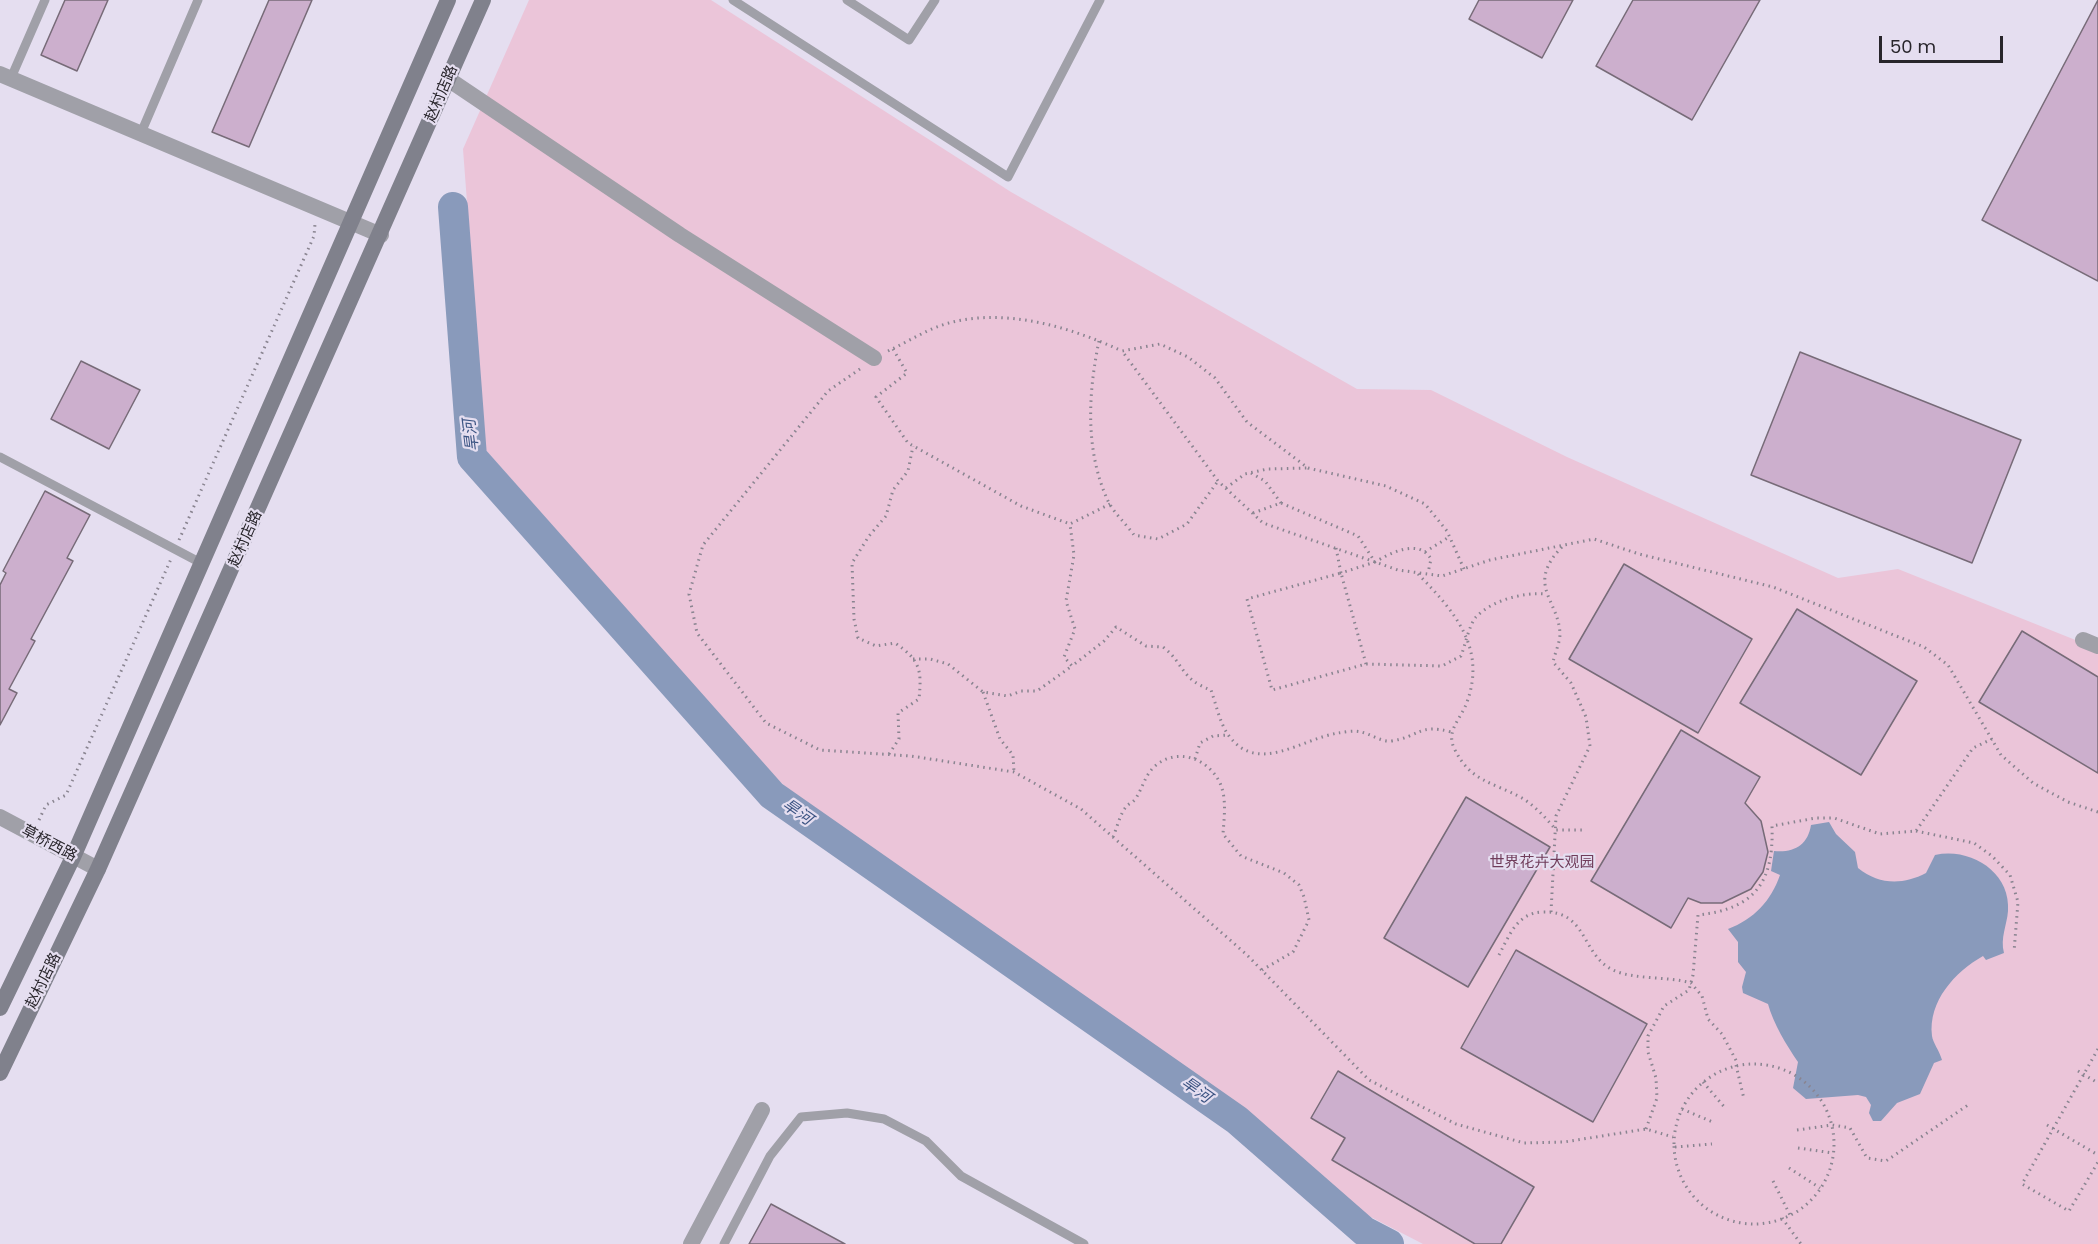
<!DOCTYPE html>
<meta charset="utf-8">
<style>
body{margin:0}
#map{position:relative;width:2098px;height:1244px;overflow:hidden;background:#e5def0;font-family:Poppins,sans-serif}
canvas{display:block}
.scale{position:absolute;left:1879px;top:36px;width:124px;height:27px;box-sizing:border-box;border:3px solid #28252b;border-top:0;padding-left:8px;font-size:18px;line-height:21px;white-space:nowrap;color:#28252b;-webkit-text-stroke:4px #e5def0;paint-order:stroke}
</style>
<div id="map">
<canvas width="2098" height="1244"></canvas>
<div class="scale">50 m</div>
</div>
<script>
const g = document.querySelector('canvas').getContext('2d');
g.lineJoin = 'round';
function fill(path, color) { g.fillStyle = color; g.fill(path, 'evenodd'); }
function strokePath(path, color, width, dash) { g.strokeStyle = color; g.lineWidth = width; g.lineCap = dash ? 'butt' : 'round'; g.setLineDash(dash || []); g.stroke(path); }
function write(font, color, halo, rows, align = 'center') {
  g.font = font + ' Poppins,"Noto Sans SC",sans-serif'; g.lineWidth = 4.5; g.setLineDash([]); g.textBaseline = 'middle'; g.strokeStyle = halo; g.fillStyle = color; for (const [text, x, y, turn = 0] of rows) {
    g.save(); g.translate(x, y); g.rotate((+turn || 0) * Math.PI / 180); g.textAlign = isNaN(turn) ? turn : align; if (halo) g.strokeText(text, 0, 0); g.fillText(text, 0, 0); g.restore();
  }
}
fill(new Path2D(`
 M 529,0 L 711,0 L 1011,192 L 1357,389 L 1431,390 L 1567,457 L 1838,578 L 1898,569 L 2098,649 L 2098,1244 L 1423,1244 L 1365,1214 L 1234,1101 L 844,844 L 763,765 L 483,447 L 446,298 L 470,242 L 463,149 Z`), '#ebc5d9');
fill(new Path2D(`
 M 1829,822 L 1836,834 L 1855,852 L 1858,868 C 1879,885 1903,885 1926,873 L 1935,855 C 1970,847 2011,872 2008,911 C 2007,925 2000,938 2004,953 L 1986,960 L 1983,956 C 1955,972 1928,1001 1932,1036 C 1933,1043 1939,1050 1942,1060 L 1934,1063 L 1920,1094 L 1897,1103 L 1881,1121 L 1873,1121 L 1869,1113 L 1871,1105 L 1866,1097 L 1858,1095 L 1806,1099 L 1793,1088 L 1798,1062 C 1787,1046 1773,1023 1768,1004 L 1743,993 L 1742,987 L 1746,972 L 1738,962 L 1738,942 L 1728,929 C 1754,919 1771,901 1780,875 L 1771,871 L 1774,851 C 1794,853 1808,845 1811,825 Z`), '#899abb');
strokePath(new Path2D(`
 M 453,207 L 472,457 L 772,795 L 1237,1120 L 1364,1231 L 1389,1244`), '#899abb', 30);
const building = new Path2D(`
 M 65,0 L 108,0 L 77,71 L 41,55 Z
 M 269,0 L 312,0 L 249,147 L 212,132 Z
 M 1479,0 L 1573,0 L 1542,58 L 1469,19 Z
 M 1633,0 L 1760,0 L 1692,120 L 1596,66 Z
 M 2098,0 L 2098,281 L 1982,220 Z
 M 1800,352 L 2021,440 L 1972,563 L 1751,475 Z
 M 81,361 L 140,390 L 109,449 L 51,419 Z
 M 45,491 L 90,515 L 67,558 L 73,561 L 31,639 L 35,641 L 9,689 L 17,693 L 0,725 L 0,585 L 6,573 L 3,571 Z
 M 1624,564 L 1752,639 L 1698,733 L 1569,659 Z
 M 1797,609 L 1917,681 L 1861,775 L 1740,703 Z
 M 2022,631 L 2098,677 L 2098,773 L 1979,702 Z
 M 1681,730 L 1760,777 L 1745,803 L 1761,821 L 1768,852 L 1763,872 L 1751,889 L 1722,903 L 1701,903 L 1688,898 L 1671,928 L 1591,881 Z
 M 1466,797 L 1550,847 L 1468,987 L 1384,938 Z
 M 1516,950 L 1647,1024 L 1593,1122 L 1461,1048 Z
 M 1338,1071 L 1534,1187 L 1501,1244 L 1475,1244 L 1332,1160 L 1345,1138 L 1311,1118 Z
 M 771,1204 L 845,1244 L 749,1244 Z`);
fill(building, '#ccafcd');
strokePath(building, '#776b78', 1.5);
strokePath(new Path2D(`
 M 1099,341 C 1088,394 1085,451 1108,501 C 1114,513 1126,524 1134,535 L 1158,539 L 1187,524 L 1218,481
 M 893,349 L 907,373 L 876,397 L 908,443 L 1021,506 L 1070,524
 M 888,351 C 903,344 918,335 934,328 C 994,304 1066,325 1122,351
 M 860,369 L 828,391 L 703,545 L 689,594 L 697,633 L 766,723 L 820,750 L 911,756 L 1014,772 L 1081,809 L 1247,955 L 1369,1080 L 1456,1124 L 1524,1143 L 1564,1142 L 1646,1129 L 1673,1137
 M 1251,473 L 1265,481 L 1281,503
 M 1226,488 L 1245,474 L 1267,469 L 1308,468
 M 1110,504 L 1070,524 L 1074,555 L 1066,601 L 1075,629 L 1064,657 L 1072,666 L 1104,641 L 1116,627 L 1146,646 L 1163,647 C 1184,663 1180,679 1211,690 C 1216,704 1220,724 1229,736 C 1258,775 1301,739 1338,733 C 1345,732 1354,730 1361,732 C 1371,734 1381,742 1391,741 C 1419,737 1419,723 1451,732
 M 1253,513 L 1281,503 L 1358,536 L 1375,562 C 1390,553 1419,538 1431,559 L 1428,573
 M 179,540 L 314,236 L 315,224
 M 1336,548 L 1341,573 L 1375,562
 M 1425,552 L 1449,537
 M 1464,569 L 1447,531 L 1425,504 L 1386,486 L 1308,468 L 1247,422 L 1215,378 L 1188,357 L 1160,344 L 1122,351 L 1218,481 L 1263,523 L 1398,570 L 1442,576 L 1490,560 L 1594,539 L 1639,554 L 1773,587 L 1924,647 L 1948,665 L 2001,755 L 2033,783 L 2068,802 L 2098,812
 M 1418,574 C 1453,610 1487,647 1467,702 C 1461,719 1446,730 1454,748 C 1470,782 1493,782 1522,798 C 1535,806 1546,818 1556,830 L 1583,830
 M 913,659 L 930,659 L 948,664 L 983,692 L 1008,696 L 1021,691 L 1037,691 L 1072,666
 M 1366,664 L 1341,573 L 1247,599 L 1272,690 L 1366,664 L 1442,666 L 1461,656 C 1465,646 1469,625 1476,617 C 1492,600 1524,592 1546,594
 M 983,692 L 1000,739 L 1013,755 L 1014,772
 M 889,754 L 899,739 L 898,713 L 919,699 C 922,670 920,660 895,643 L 876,646 L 858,638 L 854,619 L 852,563 L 869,536 L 886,516 L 893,490 L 908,471 L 913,446
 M 1195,759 L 1200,743 L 1213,736 L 1228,735
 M 39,820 L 46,805 L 66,795 L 171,559
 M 1916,831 L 1974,843 L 1992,856 L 2010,875 L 2018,902 L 2014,952
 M 1113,837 C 1117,828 1120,814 1126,807 C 1129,803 1133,803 1136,798 C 1143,787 1145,775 1155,766 C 1177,747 1208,758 1220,783 C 1227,799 1224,818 1223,834 L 1241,856 L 1284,873 L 1299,885 L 1304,897 L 1309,920 L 1293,952 L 1262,970
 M 1551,912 L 1556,816 L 1590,746 L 1586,717 L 1571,683 L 1553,662 C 1555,653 1560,642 1560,634 C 1559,600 1525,585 1562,547
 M 1499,955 C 1509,936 1517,913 1542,912 C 1588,910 1581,955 1613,970 C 1634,980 1668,976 1691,983 L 1702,996 L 1708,1019 L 1722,1034 L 1738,1064
 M 2098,1049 L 2022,1184 L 2069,1211 L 2098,1162
 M1674 1144a80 80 0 1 1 160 0a80 80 0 1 1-160 0Z
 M 1736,1065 L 1744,1099
 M 2078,1071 L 2098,1083
 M 1703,1082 L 1726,1109
 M 1682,1109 L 1715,1123
 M 2047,1125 L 2098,1155
 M 1646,1129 L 1657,1098 L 1656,1078 L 1648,1052 L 1648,1036 L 1664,1006 L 1689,990 L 1693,975 L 1698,915 C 1755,909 1774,882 1772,826 L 1816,818 L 1834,818 L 1880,834 L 1916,831 L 1973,748 L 1992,739
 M 1797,1130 L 1832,1125 L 1850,1128 L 1867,1158 L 1886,1161 L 1968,1105
 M 1675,1147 L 1712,1144
 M 1798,1148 L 1833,1153
 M 1789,1168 L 1820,1188
 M 1773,1181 L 1790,1215
 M 1782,1218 L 1801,1244`), '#898490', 3, [1.5, 4.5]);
strokePath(new Path2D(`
 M 733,0 L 1008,177 L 1100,0
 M 847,0 L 909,40 L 935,0
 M 11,78 L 45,0
 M 141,133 L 198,0
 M 0,457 L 201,563
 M 724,1244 L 770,1156 L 801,1117 L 847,1113 L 884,1119 L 926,1141 L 961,1176 L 1084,1244`), '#a0a0a8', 9);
strokePath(new Path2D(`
 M 0,74 L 381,235
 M 448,79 L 680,235 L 874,358
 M 2083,640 L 2098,646
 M 691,1244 L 762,1110`), '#a0a0a8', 16);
strokePath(new Path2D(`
 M 0,817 L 98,869`), '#a0a0a8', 16);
strokePath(new Path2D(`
 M 0,1008 L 73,857 L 448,0
 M 0,1073 L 98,869 L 483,0`), '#80818c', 16);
write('15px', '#28252b', '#e5def0', [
 ["赵村店路",442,94,-67],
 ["赵村店路",246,539,-66],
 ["草桥西路",49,844,28],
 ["赵村店路",44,981,-64]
]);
write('15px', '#703d5b', '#e5def0', [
 ["世界花卉大观园",1542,863]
]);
write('italic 16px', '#3b5382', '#e5def0', [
 ["旱河",472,435,-97],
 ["旱河",797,813,35],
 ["旱河",1196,1091,35]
]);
</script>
